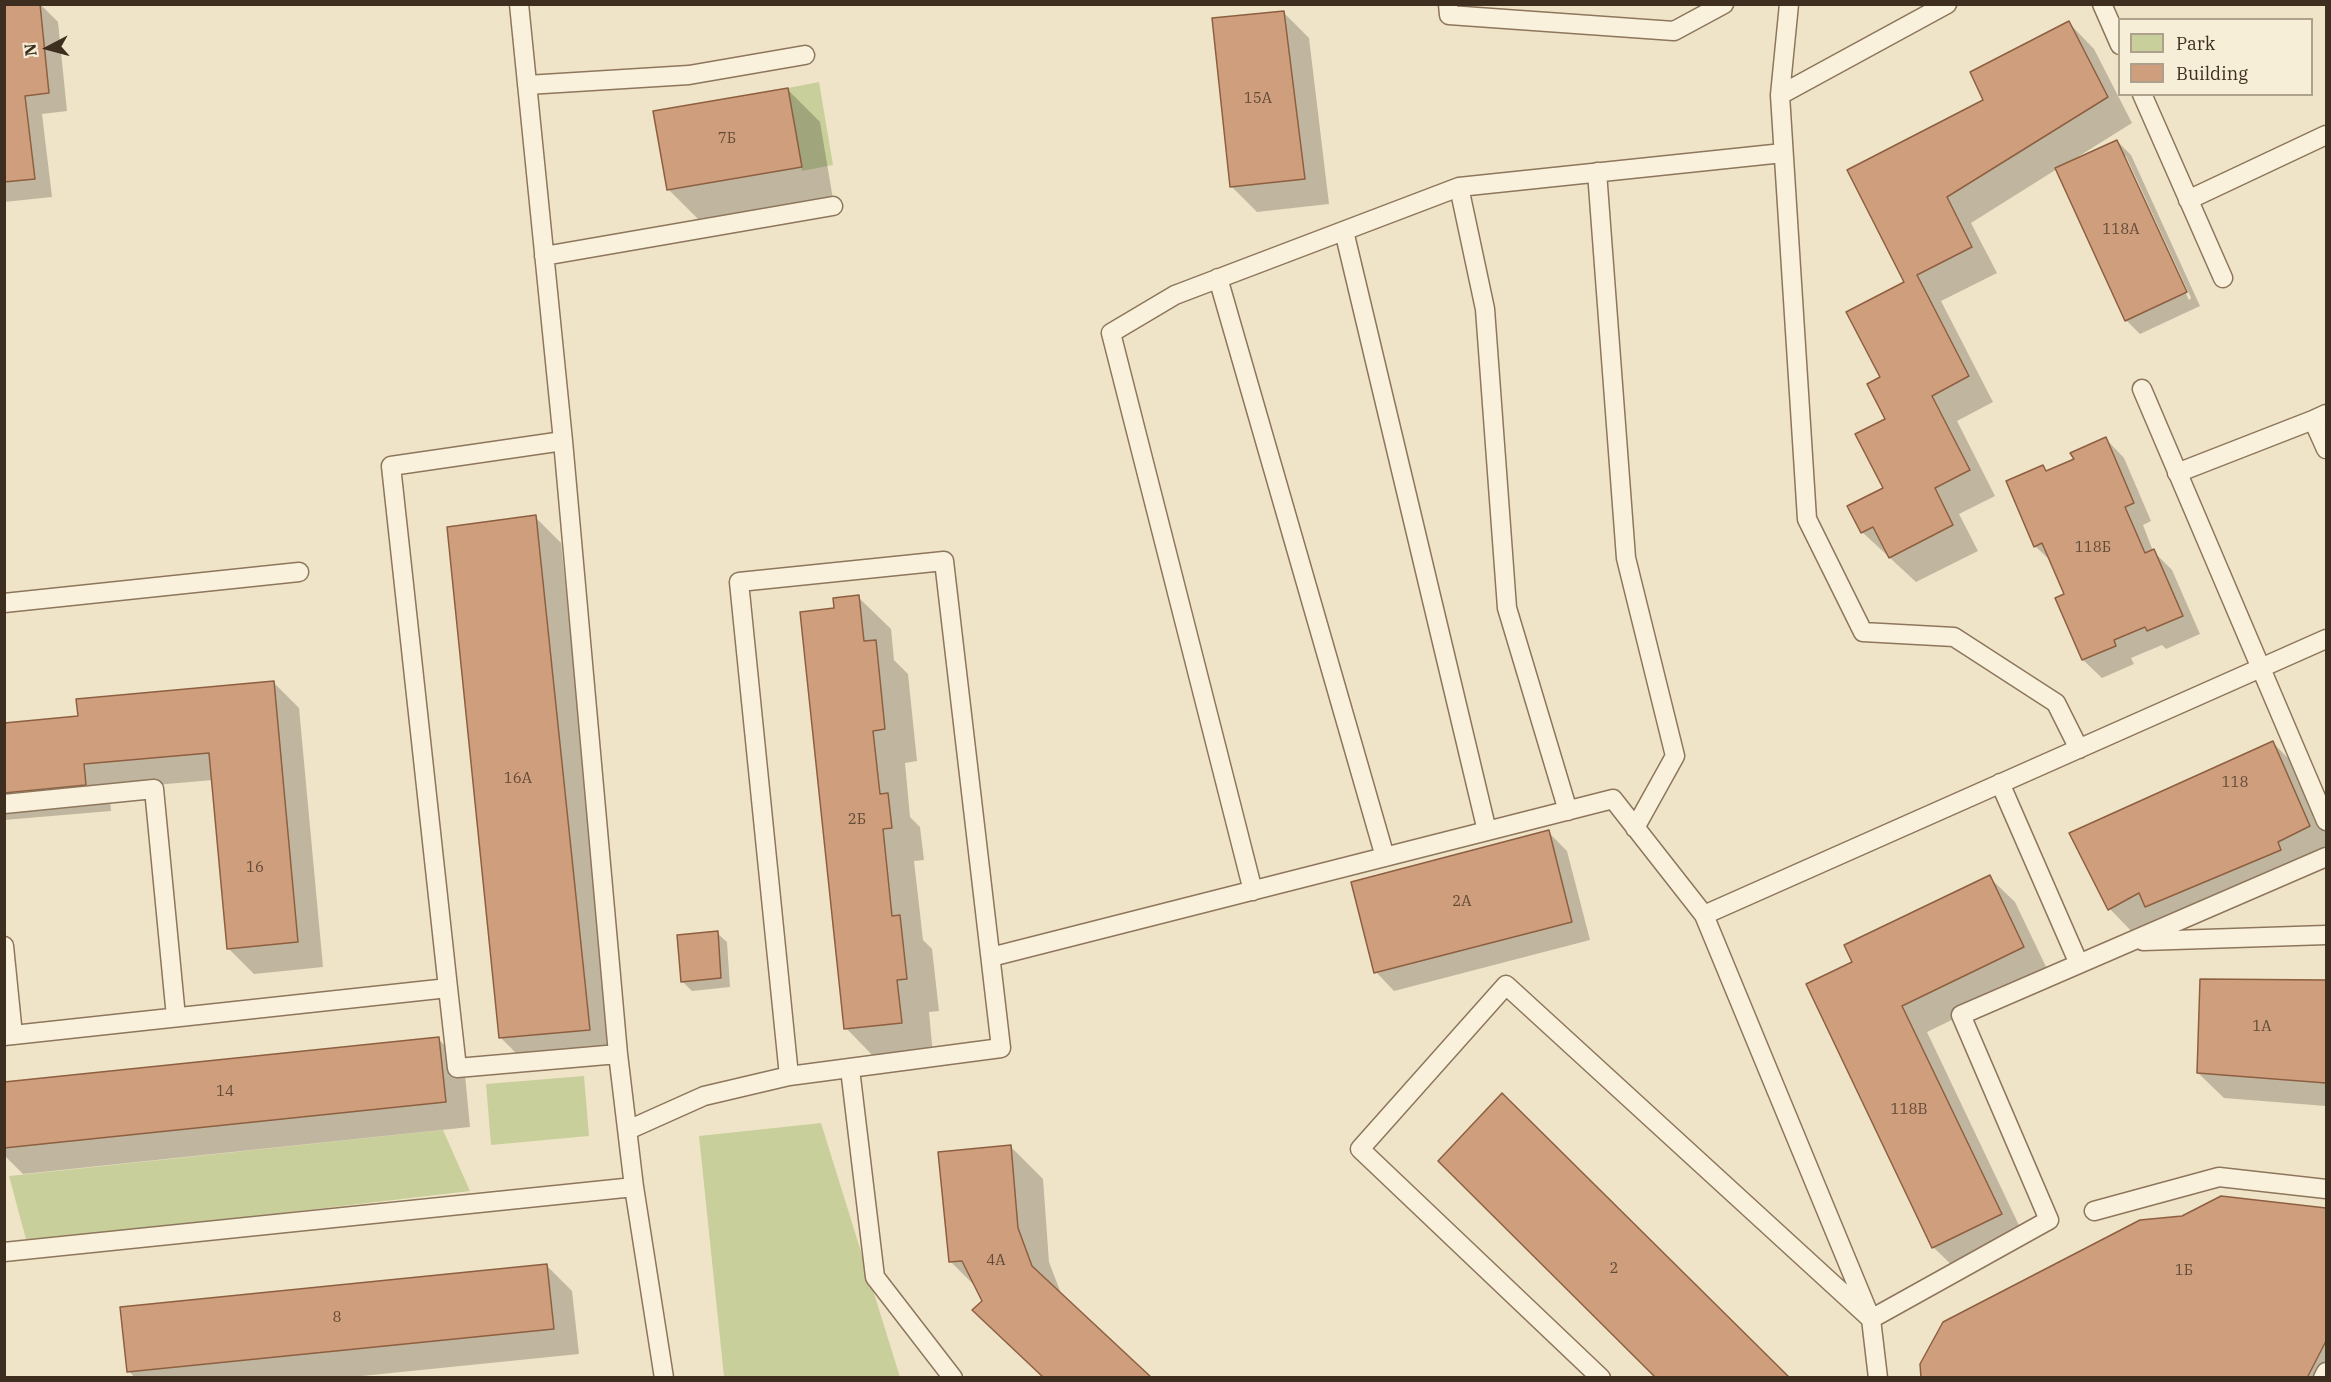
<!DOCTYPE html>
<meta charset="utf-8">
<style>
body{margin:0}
#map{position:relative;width:2331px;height:1382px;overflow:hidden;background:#f0e4c8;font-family:"IBM Plex Serif",serif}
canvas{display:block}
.frame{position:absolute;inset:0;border:6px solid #3d2e20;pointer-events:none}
.legend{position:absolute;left:2118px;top:18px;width:195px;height:78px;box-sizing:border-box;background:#f7eed8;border:2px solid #ada18e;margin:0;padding:8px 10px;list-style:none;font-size:18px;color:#3d2e20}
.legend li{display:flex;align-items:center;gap:12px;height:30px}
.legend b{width:30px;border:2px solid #ada18e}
.north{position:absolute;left:18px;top:18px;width:60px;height:60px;-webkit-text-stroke:4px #f7eed8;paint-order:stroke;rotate:264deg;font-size:16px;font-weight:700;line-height:24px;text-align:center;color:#3d2e20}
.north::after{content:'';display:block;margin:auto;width:21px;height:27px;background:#3d2e20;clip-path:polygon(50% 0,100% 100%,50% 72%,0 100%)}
</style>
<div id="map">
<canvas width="2331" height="1382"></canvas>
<div class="frame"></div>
<ul class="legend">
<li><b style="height:16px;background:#c9cf9b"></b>Park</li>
<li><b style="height:16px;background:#cf9f7d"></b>Building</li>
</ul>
<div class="north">N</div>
</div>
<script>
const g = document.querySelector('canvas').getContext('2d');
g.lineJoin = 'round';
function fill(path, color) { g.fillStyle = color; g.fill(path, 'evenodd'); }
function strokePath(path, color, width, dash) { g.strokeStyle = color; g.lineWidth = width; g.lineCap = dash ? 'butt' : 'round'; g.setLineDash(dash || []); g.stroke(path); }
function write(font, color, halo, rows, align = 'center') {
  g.font = font + ' "IBM Plex Serif",serif'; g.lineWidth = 5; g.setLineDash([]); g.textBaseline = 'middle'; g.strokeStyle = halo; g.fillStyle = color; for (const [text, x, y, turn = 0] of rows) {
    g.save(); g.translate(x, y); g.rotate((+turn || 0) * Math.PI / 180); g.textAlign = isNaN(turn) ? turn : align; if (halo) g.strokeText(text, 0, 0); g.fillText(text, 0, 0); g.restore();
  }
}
fill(new Path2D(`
 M 819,82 L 833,165 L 802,171 L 788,88 Z
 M 584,1076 L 589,1136 L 491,1145 L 486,1084 Z
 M 821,1123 L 900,1377 L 724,1377 L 699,1136 Z
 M 443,1130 L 470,1191 L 27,1243 L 9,1176 Z`), '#c9cf9b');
fill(new Path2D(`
 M 4,4 L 40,4 L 58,22 L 67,111 L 42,114 L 52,197 L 4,202 Z
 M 1283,12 L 1309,38 L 1329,204 L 1257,212 L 1231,186 Z
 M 2069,23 L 2094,49 L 2132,123 L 2076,158 L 2077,160 L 2117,141 L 2131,155 L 2200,306 L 2140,334 L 2126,320 L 2057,169 L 1971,223 L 1997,273 L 1941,301 L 1993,402 L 1957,421 L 1995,496 L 1959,514 L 1978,551 L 1916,582 L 1862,532 L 1885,488 L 1887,420 L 1882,378 L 1906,283 L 1985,100 ZM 2123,156 L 2126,156 L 2191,298 L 2189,300 Z
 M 787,89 L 820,122 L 833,199 L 701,222 L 668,189 Z
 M 2106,439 L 2124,458 L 2151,521 L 2143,525 L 2153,551 L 2172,570 L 2200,634 L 2166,649 L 2162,645 L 2131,658 L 2134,664 L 2102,678 L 2083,660 L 2057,599 L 2066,595 L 2052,562 L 2035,546 L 2043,467 L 2048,472 L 2076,460 Z
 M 535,517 L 561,543 L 615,1055 L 526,1063 L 500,1037 Z
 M 858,597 L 891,629 L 894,660 L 908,674 L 917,761 L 905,763 L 910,817 L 920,827 L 924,860 L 914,861 L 923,940 L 932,949 L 939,1011 L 929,1012 L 933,1055 L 878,1061 L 846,1028 L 835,609 Z
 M 273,682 L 299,708 L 323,967 L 254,974 L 228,948 L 213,780 L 109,789 L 111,811 L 4,820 L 4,724 L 79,717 Z
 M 2273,743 L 2298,768 L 2326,833 L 2326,856 L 2135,935 L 2110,909 L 2071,834 Z
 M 1548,832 L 1567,851 L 1590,940 L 1394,991 L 1376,972 Z
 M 1989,877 L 2015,902 L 2049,973 L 1927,1032 L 2026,1240 L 1959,1272 L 1933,1247 L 1854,963 Z
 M 717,933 L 727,942 L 730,987 L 692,991 L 682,981 Z
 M 2201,980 L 2326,981 L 2326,1106 L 2224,1098 L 2198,1073 Z
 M 438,1039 L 464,1064 L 470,1127 L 23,1174 L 4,1155 L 4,1084 Z
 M 1011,1147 L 1043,1179 L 1049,1262 L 1062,1296 L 983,1301 L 976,1287 L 950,1261 Z
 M 2325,1208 L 2326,1210 L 2326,1378 L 1923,1378 Z
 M 547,1266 L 572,1291 L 579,1354 L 342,1378 L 135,1378 L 129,1371 Z`), '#0003');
const building = new Path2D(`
 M 4,4 L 40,4 L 49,93 L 25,96 L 35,179 L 4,182 Z
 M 1284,11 L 1305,179 L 1230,187 L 1212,18 Z
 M 2069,21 L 2108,97 L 1947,197 L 1972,247 L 1917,275 L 1969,376 L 1932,396 L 1970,470 L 1935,488 L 1953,525 L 1889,558 L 1873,527 L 1861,533 L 1847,506 L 1883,488 L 1855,434 L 1885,419 L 1867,384 L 1880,377 L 1846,312 L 1904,282 L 1847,170 L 1983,100 L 1970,72 Z
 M 788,88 L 802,167 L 667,190 L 653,111 Z
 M 2117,140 L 2187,292 L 2125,321 L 2055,168 Z
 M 2106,437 L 2134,503 L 2125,507 L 2145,553 L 2154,549 L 2183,616 L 2147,631 L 2145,627 L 2114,640 L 2116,646 L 2082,660 L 2055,598 L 2064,594 L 2042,543 L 2034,547 L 2006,481 L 2043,465 L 2046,471 L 2074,459 L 2070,453 Z
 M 536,515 L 590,1030 L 499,1038 L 447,527 Z
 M 859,595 L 864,641 L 876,640 L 885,729 L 873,731 L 880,794 L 888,793 L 892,828 L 883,829 L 892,916 L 900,915 L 907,979 L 897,980 L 902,1023 L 844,1029 L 800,612 L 834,608 L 833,598 Z
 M 274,681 L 298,942 L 227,949 L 209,753 L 84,764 L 86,785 L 4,793 L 4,723 L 78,716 L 76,699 Z
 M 2273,741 L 2310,826 L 2278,842 L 2281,850 L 2145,907 L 2139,893 L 2108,910 L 2069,833 Z
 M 1549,830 L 1572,922 L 1374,973 L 1351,882 Z
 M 1990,875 L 2024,947 L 1902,1006 L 2002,1214 L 1932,1248 L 1806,984 L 1852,962 L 1844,945 Z
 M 718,931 L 721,978 L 681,982 L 677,935 Z
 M 2200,979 L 2326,980 L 2326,1083 L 2197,1073 Z
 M 439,1037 L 446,1102 L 4,1148 L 4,1082 Z
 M 1502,1093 L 1790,1378 L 1656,1378 L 1438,1161 Z
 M 1011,1145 L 1018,1228 L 1032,1266 L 1152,1378 L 1044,1378 L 972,1310 L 982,1301 L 962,1261 L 949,1262 L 938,1152 Z
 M 2221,1196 L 2326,1208 L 2326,1341 L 2307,1378 L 1921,1378 L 1920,1364 L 1943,1322 L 2140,1220 L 2182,1216 Z
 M 547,1264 L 554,1329 L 127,1372 L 120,1307 Z`);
fill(building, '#cf9f7d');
strokePath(building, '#8d5f41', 1.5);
const lane = new Path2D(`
 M 519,4 L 563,441 L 618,1054 L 634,1187 L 664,1378
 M 1448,4 L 1449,15 L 1674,31 L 1724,4
 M 1947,4 L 1780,95 L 1807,519 L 1863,632 L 1954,637 L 2056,703 L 2079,749
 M 2102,4 L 2120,45
 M 527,85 L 689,75 L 805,55
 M 2142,94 L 2223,278
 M 1780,95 L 1789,4
 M 1597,172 L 1626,558 L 1675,756 L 1635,828
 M 1459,187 L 1485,309 L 1507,608 L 1568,811
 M 2188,200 L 2326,135
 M 1344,231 L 1487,831
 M 544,256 L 833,206
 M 1218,278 L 1385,857
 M 2142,389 L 2326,821
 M 2326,414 L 2313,420 L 2326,449
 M 2177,473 L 2313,420
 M 4,603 L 299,572
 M 2000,783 L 2079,964
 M 4,804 L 154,789 L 176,1017
 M 1253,891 L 1111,333 L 1175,295 L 1459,187 L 1783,153
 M 1704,915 L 2326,639
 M 2143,941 L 2326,935
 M 4,946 L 13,1035
 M 991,957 L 1613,799 L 1704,915 L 1871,1319 L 1878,1378
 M 448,988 L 457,1068 L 618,1054
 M 4,1036 L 448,988 L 391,466 L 563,441
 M 850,1069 L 875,1277 L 953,1378
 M 628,1130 L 704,1096 L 789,1076 L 1001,1048 L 944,561 L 739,582 L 789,1076
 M 2094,1211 L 2219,1177 L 2326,1189
 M 4,1252 L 634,1187
 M 1601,1378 L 1360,1149 L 1506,985 L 1871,1319 L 2049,1220 L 1961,1015 L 2326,857
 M 2323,1378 L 2326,1372`);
strokePath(lane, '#8d765c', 21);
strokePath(lane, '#faf1dc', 18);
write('15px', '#624a37', null, [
 ["15А",1258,99],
 ["7Б",727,139],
 ["118А",2121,230],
 ["118Б",2093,548],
 ["16А",518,779],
 ["118",2235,783],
 ["2Б",857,820],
 ["16",255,868],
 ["2А",1462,902],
 ["1А",2262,1027],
 ["14",225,1092],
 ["118В",1909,1110],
 ["4А",996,1261],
 ["2",1614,1269],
 ["1Б",2184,1271],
 ["8",337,1318]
]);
</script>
